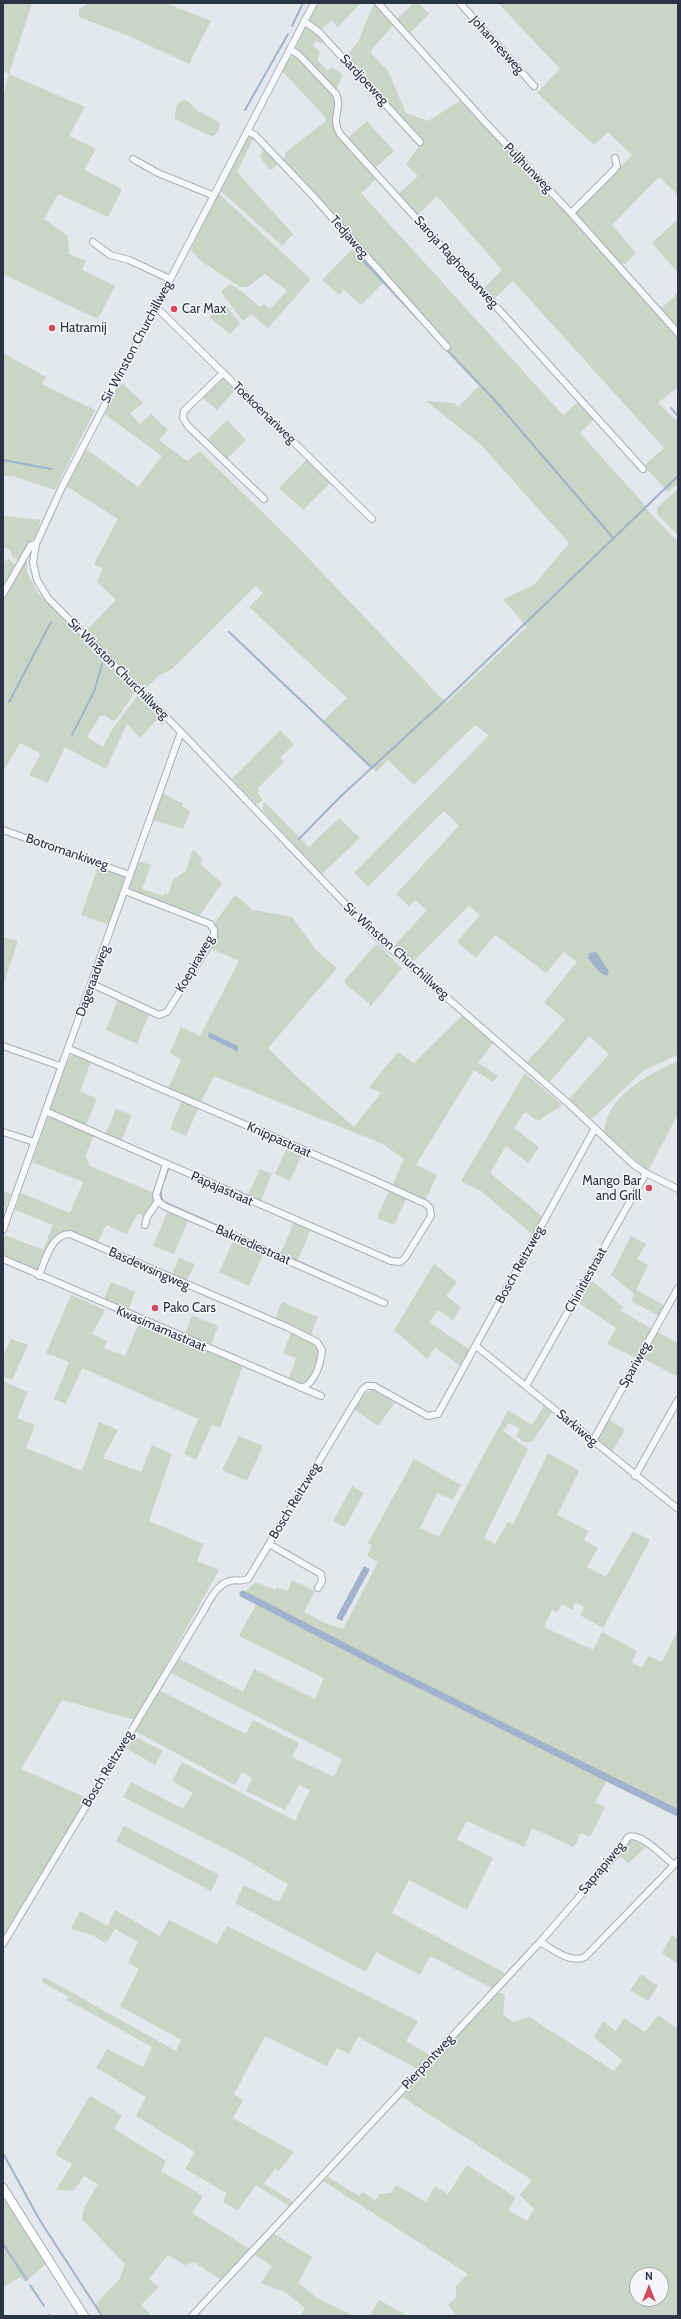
<!DOCTYPE html>
<style>
body{margin:0}
#map{position:relative;width:681px;height:2319px;overflow:hidden;background:#e4e7ec;font-family:Cabin,sans-serif}
canvas{display:block}
.frame{position:absolute;inset:0;border:4px solid #2b3445;pointer-events:none}
.north{position:absolute;left:629px;top:2267px;width:40px;height:40px;box-sizing:border-box;background:#f4f6f9;border:1px solid #a4a8b1;border-radius:50%;rotate:0deg;font-size:11px;font-weight:700;line-height:16px;text-align:center;color:#2b3445}
.north::after{content:'';display:block;margin:auto;width:14px;height:18px;background:#d1495b;clip-path:polygon(50% 0,100% 100%,50% 72%,0 100%)}
</style>
<div id="map">
<canvas width="681" height="2319"></canvas>
<div class="frame"></div>
<div class="north">N</div>
</div>
<script>
const g = document.querySelector('canvas').getContext('2d');
g.lineJoin = 'round';
function fill(path, color) { g.fillStyle = color; g.fill(path, 'evenodd'); }
function strokePath(path, color, width, dash) { g.strokeStyle = color; g.lineWidth = width; g.lineCap = dash ? 'butt' : 'round'; g.setLineDash(dash || []); g.stroke(path); }
function write(font, color, halo, rows, align = 'center') {
  g.font = font + ' Cabin,sans-serif'; g.lineWidth = 3; g.setLineDash([]); g.textBaseline = 'middle'; g.strokeStyle = halo; g.fillStyle = color; for (const [text, x, y, turn = 0] of rows) {
    g.save(); g.translate(x, y); g.rotate((+turn || 0) * Math.PI / 180); g.textAlign = isNaN(turn) ? turn : align; if (halo) g.strokeText(text, 0, 0); g.fillText(text, 0, 0); g.restore();
  }
}
fill(new Path2D(`
 M 3,3 L 32,3 L 9,74 L 85,107 L 69,136 L 96,149 L 84,170 L 122,189 L 108,217 L 58,194 L 44,219 L 68,236 L 69,254 L 86,261 L 82,270 L 115,286 L 98,319 L 3,274 L 3,96 L 9,74 L 3,71 Z
 M 88,3 L 166,3 L 211,21 L 189,64 L 131,37 L 79,17 L 79,10 Z
 M 317,3 L 361,3 L 338,27 L 331,20 L 320,31 L 309,19 Z
 M 374,3 L 394,24 L 370,52 L 388,71 L 406,113 L 428,121 L 461,100 L 576,222 L 678,337 L 678,387 L 658,403 L 678,422 L 678,483 L 668,492 L 644,466 L 664,448 L 513,281 L 494,299 L 483,289 L 502,270 L 437,196 L 417,215 L 397,195 L 418,176 L 406,164 L 422,142 L 345,57 L 358,42 Z
 M 414,3 L 419,3 L 429,14 L 409,34 L 396,20 Z
 M 498,3 L 678,3 L 678,195 L 659,177 L 612,225 L 636,253 L 625,264 L 619,263 L 575,213 L 632,155 L 608,132 L 594,145 L 537,93 L 560,69 Z
 M 306,25 L 323,39 L 322,44 L 316,41 L 313,46 L 320,51 L 317,60 L 328,71 L 331,67 L 343,74 L 336,90 L 295,49 Z
 M 294,55 L 334,96 L 336,107 L 332,123 L 336,134 L 377,178 L 361,193 L 563,415 L 579,401 L 595,418 L 580,433 L 644,504 L 649,512 L 678,542 L 678,1055 L 644,1070 L 592,1119 L 569,1099 L 609,1054 L 589,1036 L 550,1082 L 527,1062 L 565,1020 L 544,1002 L 577,962 L 564,952 L 546,973 L 495,935 L 476,958 L 457,942 L 480,915 L 469,906 L 413,962 L 394,946 L 427,910 L 415,900 L 409,906 L 396,894 L 459,826 L 444,811 L 368,887 L 354,873 L 489,735 L 475,725 L 414,785 L 388,760 L 376,772 L 322,722 L 347,698 L 249,607 L 263,593 L 256,586 L 172,669 L 158,676 L 144,690 L 85,632 L 116,600 L 97,582 L 103,569 L 94,564 L 118,519 L 66,486 L 85,448 L 138,487 L 162,456 L 104,414 L 118,386 L 123,384 L 143,403 L 130,413 L 140,424 L 151,414 L 168,430 L 159,440 L 187,461 L 200,451 L 296,545 L 446,703 L 527,627 L 503,599 L 534,585 L 569,543 L 481,445 L 426,401 L 454,403 L 458,407 L 479,386 L 425,328 L 427,327 L 385,281 L 361,305 L 344,290 L 339,295 L 322,280 L 357,244 L 286,165 L 284,158 L 286,152 L 326,121 L 325,117 L 282,71 L 289,59 Z
 M 183,100 L 189,102 L 198,111 L 219,122 L 220,128 L 215,135 L 211,136 L 175,119 L 176,106 Z
 M 367,121 L 394,151 L 375,168 L 348,138 Z
 M 247,137 L 254,137 L 237,172 L 293,234 L 282,246 L 220,190 Z
 M 263,149 L 278,163 L 273,169 L 269,169 L 260,157 Z
 M 219,194 L 311,279 L 268,328 L 251,314 L 243,321 L 221,292 L 230,284 L 240,290 L 260,307 L 264,304 L 270,309 L 287,291 L 265,274 L 247,287 L 240,287 L 201,261 L 191,250 L 216,195 Z
 M 678,219 L 678,273 L 652,243 Z
 M 678,293 L 678,323 L 674,327 L 659,310 Z
 M 224,303 L 240,323 L 230,334 L 209,317 Z
 M 3,353 L 46,377 L 42,384 L 95,410 L 55,490 L 13,476 L 3,476 Z
 M 223,378 L 236,389 L 217,410 L 203,398 Z
 M 227,420 L 246,440 L 226,460 L 206,441 Z
 M 307,459 L 331,482 L 303,510 L 279,488 Z
 M 678,489 L 678,535 L 657,514 L 657,508 Z
 M 3,516 L 41,520 L 35,536 L 19,560 L 13,558 L 10,550 L 3,547 Z
 M 27,555 L 27,573 L 38,593 L 135,692 L 116,720 L 113,721 L 105,715 L 100,716 L 87,737 L 103,747 L 111,731 L 138,695 L 165,721 L 162,725 L 157,720 L 140,738 L 127,724 L 106,769 L 65,747 L 48,783 L 29,775 L 41,754 L 20,743 L 3,772 L 3,600 Z
 M 9,559 L 17,566 L 3,587 L 3,562 Z
 M 280,730 L 294,744 L 280,758 L 284,762 L 259,787 L 258,794 L 263,800 L 256,804 L 232,779 Z
 M 162,793 L 183,804 L 182,806 L 190,811 L 183,829 L 152,820 Z
 M 265,802 L 309,847 L 339,818 L 360,838 L 322,874 L 263,811 L 263,804 Z
 M 193,849 L 203,859 L 200,864 L 222,883 L 198,918 L 129,889 L 138,861 L 151,865 L 142,889 L 164,896 L 165,893 L 168,894 L 173,880 L 186,871 Z
 M 98,867 L 123,876 L 126,880 L 110,925 L 81,915 Z
 M 235,895 L 253,910 L 292,917 L 316,950 L 337,968 L 268,1048 L 298,1078 L 354,1127 L 381,1093 L 369,1087 L 398,1052 L 414,1063 L 462,1016 L 493,1043 L 478,1063 L 498,1076 L 493,1082 L 474,1070 L 416,1165 L 437,1175 L 425,1202 L 392,1186 L 404,1159 L 383,1144 L 214,1076 L 200,1104 L 168,1089 L 181,1060 L 170,1053 L 181,1027 L 200,1036 L 239,961 L 210,948 L 213,925 Z
 M 3,937 L 18,941 L 3,986 Z
 M 375,945 L 378,945 L 402,968 L 372,1005 L 369,1007 L 369,1003 L 346,985 L 345,980 Z
 M 118,998 L 150,1012 L 137,1044 L 106,1030 Z
 M 74,1054 L 91,1062 L 80,1091 L 97,1099 L 86,1125 L 53,1112 L 50,1108 L 67,1062 L 71,1056 Z
 M 678,1061 L 678,1114 L 648,1171 L 604,1132 C 605,1126 606,1119 609,1114 C 621,1088 654,1072 678,1061 Z
 M 525,1073 L 562,1105 L 538,1121 L 525,1112 L 514,1128 L 539,1147 L 528,1163 L 506,1146 L 490,1173 L 543,1217 L 533,1235 L 481,1191 L 461,1181 Z
 M 182,1100 L 199,1107 L 186,1136 L 170,1129 Z
 M 116,1109 L 132,1115 L 121,1142 L 105,1135 Z
 M 47,1118 L 53,1118 L 94,1136 L 85,1156 L 90,1166 L 154,1193 L 156,1204 L 152,1209 L 148,1208 L 143,1216 L 137,1214 L 127,1234 L 106,1225 L 97,1244 C 71,1232 59,1221 45,1254 C 43,1259 41,1267 37,1270 L 3,1257 L 3,1241 L 5,1235 L 43,1250 L 53,1225 L 15,1210 L 21,1193 L 70,1213 L 83,1182 L 32,1162 Z
 M 288,1146 L 303,1152 L 290,1181 L 275,1174 Z
 M 260,1169 L 272,1174 L 260,1203 L 247,1197 Z
 M 390,1189 L 407,1197 L 394,1225 L 377,1218 Z
 M 3,1191 L 11,1194 L 3,1216 Z
 M 168,1210 L 189,1219 L 174,1254 L 153,1246 Z
 M 294,1222 L 311,1229 L 297,1262 L 280,1255 Z
 M 631,1236 L 646,1244 L 637,1259 L 648,1265 L 636,1290 L 665,1306 L 659,1316 L 631,1301 L 634,1294 L 611,1275 Z
 M 234,1239 L 264,1252 L 249,1286 L 219,1272 Z
 M 179,1258 L 195,1264 L 186,1282 L 171,1276 Z
 M 434,1264 L 457,1282 L 446,1296 L 461,1307 L 453,1320 L 438,1310 L 429,1322 L 470,1350 L 460,1366 L 435,1347 L 427,1359 L 394,1330 Z
 M 590,1279 L 623,1307 L 621,1311 L 652,1329 L 636,1358 L 607,1344 L 616,1328 L 576,1301 Z
 M 111,1282 L 135,1292 L 128,1312 L 103,1302 Z
 M 71,1295 L 105,1310 L 92,1334 L 107,1341 L 104,1348 L 125,1356 L 139,1323 L 243,1366 L 220,1428 L 212,1425 L 196,1460 L 184,1454 L 198,1419 L 82,1368 L 66,1404 L 54,1399 L 69,1362 L 46,1353 Z
 M 282,1302 L 318,1317 L 310,1337 L 274,1321 Z
 M 192,1315 L 218,1326 L 210,1348 L 184,1337 Z
 M 292,1331 C 301,1335 311,1339 317,1346 C 326,1356 311,1378 304,1386 L 288,1381 L 296,1358 L 283,1353 Z
 M 657,1332 L 678,1343 L 678,1377 L 642,1358 Z
 M 11,1339 L 28,1345 L 12,1380 L 3,1376 L 3,1356 Z
 M 3,1381 L 28,1392 L 17,1418 L 35,1425 L 26,1448 L 82,1471 L 99,1422 L 118,1430 L 103,1458 L 141,1472 L 152,1445 L 172,1454 L 149,1521 L 204,1544 L 197,1561 L 219,1570 L 135,1720 L 62,1700 L 21,1769 L 87,1798 L 3,1938 Z
 M 371,1390 L 374,1390 L 395,1403 L 378,1426 L 354,1409 L 364,1394 Z
 M 544,1406 L 552,1412 L 532,1442 L 524,1442 L 516,1436 L 520,1429 L 509,1423 L 503,1431 L 528,1449 L 484,1538 L 495,1544 L 508,1522 L 513,1524 L 548,1453 L 579,1471 L 557,1515 L 589,1531 L 584,1540 L 598,1548 L 587,1567 L 606,1577 L 633,1531 L 650,1540 L 603,1628 L 580,1615 L 584,1607 L 575,1602 L 572,1610 L 562,1604 L 557,1613 L 552,1610 L 544,1627 L 593,1650 L 602,1632 L 637,1651 L 632,1662 L 642,1668 L 648,1656 L 662,1662 L 678,1630 L 678,1813 L 608,1779 L 595,1802 L 605,1807 L 590,1837 L 581,1833 L 574,1847 L 532,1828 L 524,1847 L 467,1821 L 457,1839 L 493,1858 L 467,1910 L 409,1880 L 392,1913 L 505,1973 L 492,1988 L 430,1956 L 420,1975 L 376,1952 L 366,1972 L 235,1903 L 244,1885 L 279,1902 L 288,1884 L 236,1854 L 123,1797 L 131,1782 L 183,1809 L 193,1793 L 172,1781 L 182,1762 L 295,1821 L 310,1790 L 299,1785 L 285,1810 L 246,1791 L 252,1778 L 242,1772 L 235,1785 L 135,1731 L 159,1690 L 246,1734 L 253,1720 L 299,1743 L 292,1757 L 334,1777 L 342,1759 L 171,1673 L 178,1658 L 243,1692 L 254,1669 L 315,1699 L 324,1678 L 239,1636 L 258,1601 L 243,1594 L 255,1582 L 275,1590 L 277,1587 L 288,1591 L 292,1580 L 315,1591 L 304,1612 L 325,1623 L 343,1629 L 378,1562 L 367,1556 L 372,1545 L 368,1543 L 414,1459 L 461,1485 L 453,1500 L 437,1493 L 420,1528 L 439,1537 L 508,1410 L 532,1425 Z
 M 608,1419 L 625,1430 L 611,1453 L 596,1439 Z
 M 239,1436 L 263,1446 L 247,1481 L 222,1470 Z
 M 352,1486 L 364,1493 L 345,1527 L 333,1521 Z
 M 131,1735 L 163,1751 L 155,1765 L 124,1747 Z
 M 124,1826 L 219,1875 L 211,1891 L 116,1841 Z
 M 634,1838 L 647,1846 L 629,1863 L 619,1856 L 628,1839 Z
 M 115,1910 L 160,1936 L 169,1920 L 217,1944 L 227,1926 L 418,2021 L 406,2041 L 430,2055 L 418,2069 L 358,2037 L 349,2054 L 337,2048 L 327,2066 L 265,2036 L 234,2094 L 243,2100 L 233,2118 L 294,2152 L 279,2171 L 275,2169 L 264,2184 L 294,2202 L 289,2206 L 256,2185 L 238,2210 L 223,2202 L 227,2193 L 185,2169 L 195,2152 L 136,2116 L 146,2097 L 96,2068 L 107,2049 L 143,2067 L 152,2047 L 67,2000 L 69,1997 L 42,1982 L 44,1977 L 176,2051 L 181,2040 L 120,2006 L 139,1969 L 128,1962 L 138,1942 L 115,1929 L 106,1943 L 92,1935 L 71,1929 L 80,1911 L 108,1926 Z
 M 672,1935 L 678,1939 L 678,1964 L 662,1953 Z
 M 641,1974 L 658,1986 L 648,2001 L 630,1990 Z
 M 497,1992 L 505,1995 L 503,2015 L 513,2022 L 529,2017 L 614,2071 L 622,2060 L 594,2037 L 603,2021 L 616,2031 L 624,2018 L 645,2032 L 658,2015 L 678,2029 L 678,2316 L 456,2316 L 448,2304 L 457,2297 L 455,2287 L 468,2274 L 323,2181 L 328,2177 L 359,2196 L 362,2192 L 375,2200 L 380,2194 L 391,2193 L 396,2185 L 426,2202 L 435,2186 L 448,2194 L 467,2165 L 516,2198 L 508,2210 L 527,2221 L 534,2209 L 520,2195 L 532,2180 L 402,2097 L 429,2064 ZM 637,2275 L 661,2275 L 661,2299 L 637,2299 Z
 M 90,2096 L 122,2115 L 114,2129 L 166,2161 L 161,2171 L 203,2196 L 192,2213 L 250,2249 L 221,2280 L 194,2262 L 185,2265 L 168,2255 L 149,2279 L 159,2287 L 141,2305 L 152,2316 L 102,2316 L 95,2305 L 119,2280 L 125,2264 L 82,2219 L 84,2208 L 98,2184 L 84,2176 L 74,2191 L 56,2190 L 72,2164 L 55,2154 Z
 M 3,2197 L 46,2264 L 25,2282 L 21,2277 L 3,2287 Z
 M 273,2233 L 312,2257 L 298,2283 L 317,2298 L 354,2316 L 300,2316 L 305,2308 L 285,2292 L 261,2283 L 272,2266 L 253,2254 Z
 M 379,2300 L 408,2316 L 370,2316 Z`), '#c9d6c5');
fill(new Path2D(`
 M 596,952 L 609,971 L 607,976 L 599,972 L 588,958 L 589,953 Z
 M 209,1032 L 238,1046 L 238,1052 L 208,1037 Z
 M 364,1566 L 370,1569 L 342,1621 L 336,1618 Z`), '#9fb4cc');
strokePath(new Path2D(`
 M 292,26 L 303,3
 M 245,110 L 288,34
 M 356,253 L 418,319
 M 446,349 L 492,397 L 614,539
 M 671,408 L 678,416
 M 3,460 L 51,469
 M 229,632 L 371,767
 M 9,702 L 51,622
 M 72,735 L 94,692 L 102,664
 M 299,839 L 340,797 L 452,694 L 678,476
 M 168,1170 C 165,1179 156,1194 164,1202 L 333,1277
 M 4,2155 L 39,2219 L 102,2316
 M 3,2244 L 27,2280
 M 30,2285 L 44,2306
 M 49,2315 L 50,2316`), '#9fb4cc', 2);
strokePath(new Path2D(`
 M 243,1594 L 388,1669 L 678,1813`), '#9fb4cc', 7);
const minor = new Path2D(`
 M 314,3 L 62,487 L 36,544 L 33,563 L 37,580 L 48,598 L 181,732 L 375,935 L 569,1104 L 634,1165 L 646,1173 L 678,1189
 M 378,3 L 485,122 L 571,213 L 678,333
 M 460,3 L 534,86
 M 304,21 L 319,32 L 420,142
 M 290,49 L 299,55 L 336,94 C 343,109 330,118 340,134 L 643,469
 M 247,131 L 255,135 L 313,196 L 447,347
 M 133,159 L 158,173 L 212,195
 M 571,213 L 613,171 L 617,166 L 615,158
 M 93,242 L 110,255 L 129,260 L 170,279
 M 156,307 L 372,519
 M 223,373 L 184,411 L 183,418 L 188,426 L 264,499
 M 3,594 L 31,545 L 36,544
 M 3,830 L 130,875
 M 92,984 L 159,1015 L 167,1012 L 214,937 L 214,930 L 210,924 L 125,891
 M 3,1046 L 60,1066
 M 45,1111 L 391,1261 L 400,1262 L 405,1258 L 431,1216 L 430,1208 L 426,1204 L 376,1181 L 69,1049
 M 3,1132 L 34,1142
 M 166,1164 L 156,1195 L 158,1201 L 164,1206 L 384,1303
 M 145,1225 L 147,1217 L 158,1201
 M 3,1230 L 181,732
 M 3,1259 L 321,1396
 M 39,1276 C 45,1261 51,1234 70,1234 L 287,1327 L 317,1342 L 322,1350 C 321,1363 315,1384 301,1388
 M 476,1346 L 678,1509
 M 526,1386 L 646,1173
 M 593,1441 L 678,1288
 M 635,1476 L 678,1400
 M 269,1544 L 321,1574 L 322,1581 L 318,1588
 M 540,1942 L 619,1851 L 628,1837 C 641,1832 664,1857 674,1865
 M 3,1944 L 201,1615 C 208,1604 216,1584 230,1581 C 236,1579 242,1582 248,1579 L 362,1390 L 367,1386 L 374,1386 L 428,1416 L 438,1414 L 595,1128
 M 192,2316 L 540,1942 C 553,1949 570,1964 585,1957 L 678,1861`);
const major = new Path2D(`
 M 3,2188 L 84,2316`);
strokePath(minor, '#a9aeb7', 8);
strokePath(major, '#a3abb8', 10);
strokePath(minor, '#f7f8fa', 6);
strokePath(major, '#fff', 8);
for (const [x, y, r, color] of [
 [174,309,4,"#d1495b"],
 [52,328,4,"#d1495b"],
 [649,1188,4,"#d1495b"],
 [155,1308,4,"#d1495b"]
]) { const dot = new Path2D(); dot.arc(x, y, r, 0, 2 * Math.PI); g.fillStyle = color; g.fill(dot); strokePath(dot, '#f4f6f9', 1.5); }
write('13px', '#2b3445', '#f4f6f9', [
 ["Johannesweg",497,45,48],
 ["Sardjoeweg",364,80,47],
 ["Puljhunweg",528,168,46],
 ["Tedjaweg",349,237,49],
 ["Saroja Raghoebarweg",456,262,48],
 ["Sir Winston Churchillweg",137,342,-62],
 ["Toekoenariweg",264,413,44],
 ["Sir Winston Churchillweg",118,669,45],
 ["Botromankiweg",67,852,19],
 ["Sir Winston Churchillweg",396,951,42],
 ["Koepiraweg",195,964,-60],
 ["Dageraadweg",93,981,-70],
 ["Knippastraat",279,1140,24],
 ["Papajastraat",222,1189,24],
 ["Bakriediestraat",253,1245,24],
 ["Bosch Reitzweg",520,1265,-61],
 ["Basdewsingweg",149,1269,24],
 ["Chinitiestraat",586,1280,-61],
 ["Kwasimamastraat",161,1329,23],
 ["Spariweg",635,1365,-61],
 ["Sarkiweg",577,1428,40],
 ["Bosch Reitzweg",295,1501,-59],
 ["Bosch Reitzweg",108,1769,-59],
 ["Saprapiweg",602,1868,-50],
 ["Pierpontweg",428,2062,-47]
]);
write('13px', '#2b3445', '#f4f6f9', [
 ["Car Max",182,309],
 ["Hatramij",60,328],
 ["Mango Bar",641,1181,"right"],
 ["and Grill",641,1196,"right"],
 ["Pako Cars",163,1308]
], 'left');
</script>
